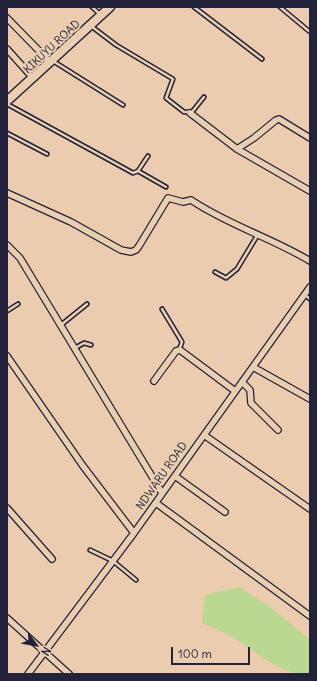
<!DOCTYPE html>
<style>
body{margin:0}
#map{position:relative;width:317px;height:681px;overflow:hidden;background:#ecccae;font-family:Delius,sans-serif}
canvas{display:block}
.frame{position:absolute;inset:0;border:8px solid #22223b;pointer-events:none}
.north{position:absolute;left:16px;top:625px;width:40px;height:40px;-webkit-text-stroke:3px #e9ceb0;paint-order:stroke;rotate:122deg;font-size:11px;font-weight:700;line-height:16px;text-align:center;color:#22223b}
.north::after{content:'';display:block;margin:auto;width:14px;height:18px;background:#22223b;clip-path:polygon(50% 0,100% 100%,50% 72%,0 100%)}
.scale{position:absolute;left:171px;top:647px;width:79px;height:18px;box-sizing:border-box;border:2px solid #22223b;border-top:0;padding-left:5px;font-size:12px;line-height:14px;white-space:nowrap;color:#22223b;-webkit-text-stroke:3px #e9ceb0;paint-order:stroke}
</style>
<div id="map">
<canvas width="317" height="681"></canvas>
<div class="frame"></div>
<div class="north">N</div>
<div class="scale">100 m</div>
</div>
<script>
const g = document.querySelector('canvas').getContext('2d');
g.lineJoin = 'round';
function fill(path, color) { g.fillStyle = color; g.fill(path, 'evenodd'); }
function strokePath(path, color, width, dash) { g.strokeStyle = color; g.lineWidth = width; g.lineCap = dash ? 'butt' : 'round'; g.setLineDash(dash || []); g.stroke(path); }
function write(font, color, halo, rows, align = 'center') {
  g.font = font + ' Delius,sans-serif'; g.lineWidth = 4; g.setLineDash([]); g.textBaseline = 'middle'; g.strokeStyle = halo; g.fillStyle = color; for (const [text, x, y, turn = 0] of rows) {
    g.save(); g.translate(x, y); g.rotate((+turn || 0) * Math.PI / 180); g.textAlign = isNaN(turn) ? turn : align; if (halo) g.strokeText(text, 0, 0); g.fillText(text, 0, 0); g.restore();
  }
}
fill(new Path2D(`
 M 239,587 L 273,609 L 310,640 L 310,674 C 277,674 259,653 233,637 C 223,632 212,627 202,623 L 205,595 Z`), '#bbd890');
const lane = new Path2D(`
 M 92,7 L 101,15
 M 194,7 L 262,59
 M 280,7 L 310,32
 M 91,26 L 116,45 L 173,79 L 166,98 L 184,112 L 192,112 L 204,97
 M 53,61 L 123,105
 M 7,104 L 133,173 L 138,171 L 148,156
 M 7,133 L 47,154
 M 138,171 L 166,187
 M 215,272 L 226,278 L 237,269 L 257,236
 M 305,295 L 310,299
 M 162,309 L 182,342 L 179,350
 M 7,311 L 18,304
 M 61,325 L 87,304
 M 75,348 L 84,343 L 91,345
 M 90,550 L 113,561 L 136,580`);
const street = new Path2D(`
 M 7,18 L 50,62
 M 7,49 L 33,78
 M 190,113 L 237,149 L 310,191
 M 237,149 L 254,138 L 276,120 L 279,119 L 310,138
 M 7,193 L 71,222 L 121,250 L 131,252 L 136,250 L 139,246 L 168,198 L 183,202 L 191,200 C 228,225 272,238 310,261
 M 7,245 L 20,258 L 162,493
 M 7,356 L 83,466 L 134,533
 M 253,367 L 310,399
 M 154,381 L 176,351 L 180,350 L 235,391
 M 242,382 L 250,390 L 251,403 L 278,430
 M 204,435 L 310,509
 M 175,476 L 225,512
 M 156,503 L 310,616
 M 7,508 L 52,559
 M 7,618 L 69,674
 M 28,674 L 134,533 L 310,287`);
const secondary = new Path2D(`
 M 7,101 L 110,7`);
strokePath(lane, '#22223b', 5.5);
strokePath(street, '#22223b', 8);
strokePath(secondary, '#22223b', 11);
strokePath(lane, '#e9ceb0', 2.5);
strokePath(street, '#e9ceb0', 5.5);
strokePath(secondary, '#e9ceb0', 8);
write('11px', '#22223b', '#e9ceb0', [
 ["KIKUYU ROAD",52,47,-43],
 ["NDWARU ROAD",162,476,-55]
]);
</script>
